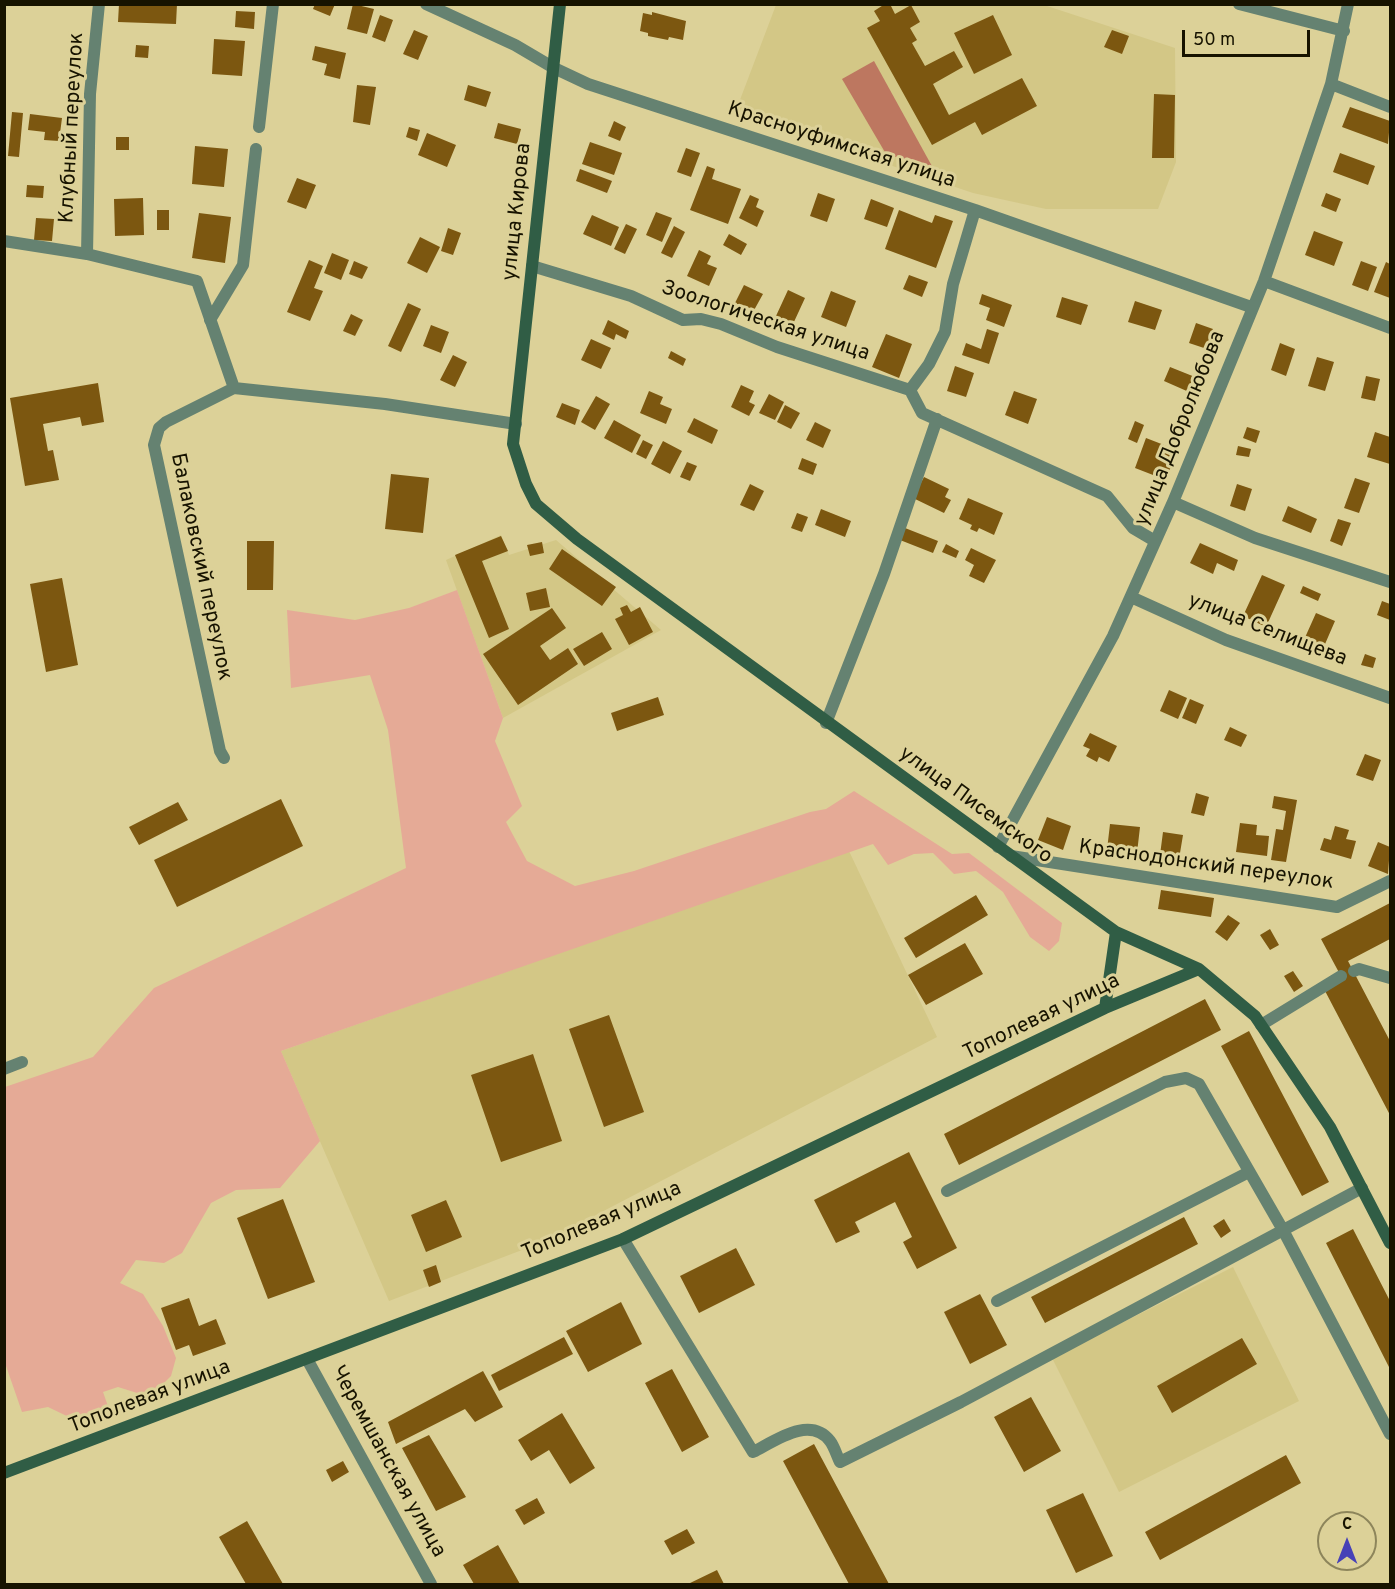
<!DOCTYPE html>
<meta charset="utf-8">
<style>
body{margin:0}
#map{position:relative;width:1395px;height:1589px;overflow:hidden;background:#dcd198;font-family:Overpass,sans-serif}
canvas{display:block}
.frame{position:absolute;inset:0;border:6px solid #171300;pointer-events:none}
.north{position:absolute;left:1317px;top:1511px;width:60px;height:60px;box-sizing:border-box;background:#dcd198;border:2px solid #8d855b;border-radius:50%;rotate:0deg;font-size:16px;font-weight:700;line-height:24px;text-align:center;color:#171300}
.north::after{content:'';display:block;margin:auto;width:21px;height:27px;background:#4741b7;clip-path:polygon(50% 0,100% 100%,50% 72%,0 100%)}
.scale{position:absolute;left:1182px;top:30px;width:128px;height:27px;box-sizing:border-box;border:3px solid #171300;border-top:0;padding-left:8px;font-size:18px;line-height:21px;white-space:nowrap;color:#171300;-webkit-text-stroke:4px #dcd198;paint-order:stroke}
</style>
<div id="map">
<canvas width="1395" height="1589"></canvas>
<div class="frame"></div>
<div class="north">С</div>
<div class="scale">50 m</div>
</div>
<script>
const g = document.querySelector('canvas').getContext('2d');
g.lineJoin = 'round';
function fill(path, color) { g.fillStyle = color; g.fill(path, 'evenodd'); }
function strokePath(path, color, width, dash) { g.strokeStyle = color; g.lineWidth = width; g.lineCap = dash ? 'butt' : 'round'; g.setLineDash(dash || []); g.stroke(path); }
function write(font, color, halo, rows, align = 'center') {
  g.font = font + ' Overpass,sans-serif'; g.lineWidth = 6; g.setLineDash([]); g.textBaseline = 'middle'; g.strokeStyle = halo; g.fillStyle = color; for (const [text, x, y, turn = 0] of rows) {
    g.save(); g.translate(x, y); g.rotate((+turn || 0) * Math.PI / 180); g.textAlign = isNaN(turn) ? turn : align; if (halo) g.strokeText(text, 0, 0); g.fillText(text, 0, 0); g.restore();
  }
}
fill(new Path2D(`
 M 776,5 L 1044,5 L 1175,48 L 1176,162 L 1158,209 L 1046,209 L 973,193 L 735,113 Z
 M 501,535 L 509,555 L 556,540 L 661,630 L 503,718 L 446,560 Z
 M 849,851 L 937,1037 L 548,1240 L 389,1301 L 281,1051 Z
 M 1233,1267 L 1299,1401 L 1119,1492 L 1052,1358 Z`), '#d3c786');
fill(new Path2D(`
 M 457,590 L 503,718 L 495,741 L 522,806 L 506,822 L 527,861 L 575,886 L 634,871 L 810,812 L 826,809 L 854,791 L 952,854 L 969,853 L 1062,923 L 1059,941 L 1049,951 L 1030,937 L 1003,892 L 976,871 L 954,874 L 933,853 L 914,854 L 888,865 L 873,844 L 281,1051 L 320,1141 L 280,1188 L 236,1190 L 211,1203 L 182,1253 L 164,1263 L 136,1260 L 120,1283 L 143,1294 L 163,1326 L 176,1358 L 171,1376 L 150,1397 L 118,1387 L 103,1392 L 110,1412 L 94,1422 L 73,1419 L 48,1407 L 22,1412 L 5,1363 L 5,1087 L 93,1057 L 154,988 L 406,868 L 388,730 L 370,675 L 291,688 L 287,610 L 355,620 L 409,608 Z`), '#e5aa96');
fill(new Path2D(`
 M 874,61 L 933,168 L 886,154 L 842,79 Z`), '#bd7760');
fill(new Path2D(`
 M 119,4 L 177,4 L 176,24 L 118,22 Z
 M 315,4 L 335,4 L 330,16 L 313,9 Z
 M 353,4 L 374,9 L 367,34 L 347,29 Z
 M 885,4 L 890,4 L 895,14 L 911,5 L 920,22 L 910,28 L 917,40 L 912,43 L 925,66 L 954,51 L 963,67 L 933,84 L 949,115 L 1022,78 L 1037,106 L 982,135 L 975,122 L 932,145 L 867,28 L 880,21 L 874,11 Z
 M 236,11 L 255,12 L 254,29 L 235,27 Z
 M 652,12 L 686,21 L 683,40 L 669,37 L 668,40 L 648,36 L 648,33 L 640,31 L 643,13 L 652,15 Z
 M 380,15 L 393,20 L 385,42 L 372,37 Z
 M 993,15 L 1012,55 L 974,74 L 954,33 Z
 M 414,30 L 428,36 L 418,60 L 403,54 Z
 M 1112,30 L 1129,36 L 1122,54 L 1104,47 Z
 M 214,39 L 245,41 L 242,76 L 212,74 Z
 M 136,45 L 149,46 L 148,58 L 135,57 Z
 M 315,46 L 346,53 L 340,79 L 324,75 L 327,64 L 312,60 Z
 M 357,85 L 376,87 L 370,125 L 353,122 Z
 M 468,85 L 491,92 L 486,107 L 464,100 Z
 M 1154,94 L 1175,95 L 1174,158 L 1152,158 Z
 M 1350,107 L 1390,121 L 1388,144 L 1342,127 Z
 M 12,112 L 23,113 L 19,157 L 8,156 Z
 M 30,114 L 62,118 L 59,141 L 44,140 L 45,132 L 28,130 Z
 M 614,121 L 626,127 L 620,141 L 608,136 Z
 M 498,123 L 521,129 L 517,144 L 494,138 Z
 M 409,127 L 420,130 L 417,141 L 406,137 Z
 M 427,133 L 456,145 L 447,167 L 418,155 Z
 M 116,137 L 129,137 L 129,150 L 116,150 Z
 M 590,142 L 622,153 L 614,175 L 582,164 Z
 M 195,146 L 228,149 L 224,187 L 192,184 Z
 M 686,148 L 700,153 L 691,177 L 677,172 Z
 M 1340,153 L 1375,166 L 1368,185 L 1333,172 Z
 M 707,166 L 715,169 L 712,179 L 741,189 L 728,224 L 690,210 Z
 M 580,169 L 612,181 L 607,193 L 576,181 Z
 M 297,178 L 316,185 L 306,209 L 287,202 Z
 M 27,185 L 44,186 L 43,198 L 26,197 Z
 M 818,193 L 835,199 L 827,222 L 810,216 Z
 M 1326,193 L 1341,199 L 1336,212 L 1321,206 Z
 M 750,195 L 759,199 L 756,207 L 764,211 L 757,227 L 739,218 Z
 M 143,198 L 144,235 L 115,236 L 114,199 Z
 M 871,199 L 894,208 L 887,227 L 864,219 Z
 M 157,210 L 169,210 L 169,230 L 157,230 Z
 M 899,210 L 932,223 L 935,215 L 953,221 L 936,268 L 885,249 Z
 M 656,212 L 672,218 L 662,242 L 646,235 Z
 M 199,213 L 231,217 L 225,263 L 192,258 Z
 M 592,215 L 619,227 L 611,246 L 583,234 Z
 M 36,218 L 54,219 L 52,241 L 34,240 Z
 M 626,224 L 637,229 L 625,254 L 614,249 Z
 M 674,226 L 685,232 L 672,258 L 661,253 Z
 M 448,228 L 461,233 L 453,255 L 441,251 Z
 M 1314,231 L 1343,242 L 1334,266 L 1305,255 Z
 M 729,234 L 747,244 L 741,255 L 723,245 Z
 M 420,237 L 440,247 L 427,273 L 407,263 Z
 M 699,250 L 711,256 L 707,264 L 717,268 L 709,286 L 687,276 Z
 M 332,253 L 349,260 L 341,280 L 324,273 Z
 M 309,260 L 323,266 L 314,288 L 323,291 L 310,321 L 287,312 Z
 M 354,261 L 368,267 L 362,279 L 349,274 Z
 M 1361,261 L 1377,267 L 1368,291 L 1352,285 Z
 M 1386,262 L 1390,264 L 1390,298 L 1374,292 Z
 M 909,275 L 928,282 L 922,297 L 903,289 Z
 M 744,285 L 763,294 L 753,312 L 735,303 Z
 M 788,290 L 805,298 L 793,324 L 776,316 Z
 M 831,291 L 856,301 L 846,327 L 821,317 Z
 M 982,294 L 1012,305 L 1004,327 L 986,320 L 990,308 L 979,304 Z
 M 1062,297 L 1088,305 L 1081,325 L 1056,317 Z
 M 1135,301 L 1162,310 L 1155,330 L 1128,322 Z
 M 408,303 L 421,309 L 401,352 L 388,346 Z
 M 351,314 L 363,320 L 355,336 L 343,331 Z
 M 608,320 L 629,331 L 626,339 L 616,334 L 614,340 L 602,334 Z
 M 1196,323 L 1213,329 L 1207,349 L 1189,343 Z
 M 431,325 L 449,332 L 441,353 L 423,346 Z
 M 987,329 L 999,333 L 989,364 L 962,355 L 966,343 L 981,349 Z
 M 886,334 L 912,344 L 899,378 L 872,367 Z
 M 591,339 L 611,348 L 601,369 L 581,360 Z
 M 1280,343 L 1295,349 L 1286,376 L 1271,370 Z
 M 671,351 L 686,359 L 683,366 L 668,358 Z
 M 453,355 L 467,362 L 455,387 L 440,380 Z
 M 1317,357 L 1334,362 L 1325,391 L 1308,386 Z
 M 955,366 L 974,373 L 966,397 L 947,391 Z
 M 1170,367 L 1195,377 L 1189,392 L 1164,381 Z
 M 1366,376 L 1380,379 L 1375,401 L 1361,398 Z
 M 98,383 L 104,422 L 82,426 L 80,417 L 43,424 L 48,451 L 53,450 L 59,480 L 25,486 L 10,398 Z
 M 741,385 L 754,391 L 749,402 L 755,405 L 749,416 L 731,407 Z
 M 649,391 L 663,397 L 660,404 L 672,409 L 666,424 L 640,413 Z
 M 1014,391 L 1037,399 L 1028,424 L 1005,415 Z
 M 769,394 L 784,402 L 775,420 L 759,413 Z
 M 596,396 L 610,404 L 595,430 L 581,422 Z
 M 562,403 L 580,410 L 575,425 L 556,417 Z
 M 785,405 L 800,413 L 791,429 L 777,422 Z
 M 694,418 L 718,430 L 712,444 L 687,432 Z
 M 614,420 L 641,435 L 632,453 L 604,438 Z
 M 1135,421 L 1144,425 L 1137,443 L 1128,439 Z
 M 815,422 L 831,430 L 823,448 L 806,440 Z
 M 1247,427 L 1260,431 L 1256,443 L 1243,438 Z
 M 1375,432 L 1390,437 L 1390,464 L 1367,457 Z
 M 1146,438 L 1177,450 L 1166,480 L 1135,468 Z
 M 643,440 L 653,445 L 646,459 L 636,454 Z
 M 663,441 L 682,451 L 670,474 L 651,464 Z
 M 1238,446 L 1251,449 L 1249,457 L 1236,455 Z
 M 802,458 L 817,464 L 813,475 L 798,469 Z
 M 687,462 L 697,466 L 690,481 L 680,477 Z
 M 391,474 L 429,478 L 423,533 L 385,529 Z
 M 924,477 L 949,489 L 945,497 L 951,500 L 944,513 L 913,498 Z
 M 1355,478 L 1370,483 L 1359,513 L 1344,508 Z
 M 750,484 L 764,491 L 754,511 L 740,505 Z
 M 1237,484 L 1252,489 L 1245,511 L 1230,506 Z
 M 968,498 L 1003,513 L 994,535 L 979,528 L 977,532 L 970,529 L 972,525 L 959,519 Z
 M 1288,506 L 1317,519 L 1311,533 L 1282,521 Z
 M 821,509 L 851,521 L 845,537 L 815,525 Z
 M 797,513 L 808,517 L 802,532 L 791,528 Z
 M 1338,519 L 1351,523 L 1342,546 L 1330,541 Z
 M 905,528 L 938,541 L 933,553 L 900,540 Z
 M 501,536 L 508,551 L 482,561 L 509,629 L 489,638 L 455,555 Z
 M 247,541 L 274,541 L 273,590 L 247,590 Z
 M 542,542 L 544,553 L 530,556 L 527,545 Z
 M 1200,543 L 1238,560 L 1234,571 L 1217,563 L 1213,574 L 1190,563 Z
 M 946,544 L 959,551 L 956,558 L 942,552 Z
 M 971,548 L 996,560 L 984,583 L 969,576 L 974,565 L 965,560 Z
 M 562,549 L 616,587 L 602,606 L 549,569 Z
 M 1262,575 L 1285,585 L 1266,627 L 1243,616 Z
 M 62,578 L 78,665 L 46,672 L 30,584 Z
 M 1303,586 L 1321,594 L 1318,601 L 1300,593 Z
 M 546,588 L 550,607 L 530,611 L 526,593 Z
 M 1382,601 L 1390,604 L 1390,620 L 1377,615 Z
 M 627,605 L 631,612 L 640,607 L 653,632 L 629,645 L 615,619 L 623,615 L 620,608 Z
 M 552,608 L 566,628 L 540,646 L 550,660 L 568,648 L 578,664 L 518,705 L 483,654 Z
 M 1316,613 L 1335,621 L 1322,651 L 1303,642 Z
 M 602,632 L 612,649 L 584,666 L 573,649 Z
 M 1365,654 L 1376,658 L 1373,668 L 1361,665 Z
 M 1169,690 L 1187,698 L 1178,719 L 1160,711 Z
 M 658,697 L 664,715 L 617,731 L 611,713 Z
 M 1190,699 L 1204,705 L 1196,724 L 1182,718 Z
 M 1230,727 L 1247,735 L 1241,747 L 1224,740 Z
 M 1090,733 L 1117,746 L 1109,762 L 1099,757 L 1097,762 L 1086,756 L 1090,749 L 1083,746 Z
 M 1365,754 L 1381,760 L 1373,781 L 1356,775 Z
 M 1196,793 L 1209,797 L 1204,816 L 1191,813 Z
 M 1274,796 L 1297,800 L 1286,862 L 1271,860 L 1276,829 L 1283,830 L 1286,811 L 1272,808 Z
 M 281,799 L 303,846 L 177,907 L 154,860 Z
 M 178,802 L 188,820 L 139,845 L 129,827 Z
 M 1047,817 L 1071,826 L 1063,850 L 1038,840 Z
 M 1240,823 L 1257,825 L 1256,835 L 1269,836 L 1267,856 L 1236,852 Z
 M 1110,824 L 1140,827 L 1137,853 L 1107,850 Z
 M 1335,826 L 1349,830 L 1346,839 L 1356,841 L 1351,859 L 1320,850 L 1324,838 L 1331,840 Z
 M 1163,832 L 1183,835 L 1179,859 L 1160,855 Z
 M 1378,842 L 1390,847 L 1388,874 L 1368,866 Z
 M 1161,890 L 1214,898 L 1211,917 L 1158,909 Z
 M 976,895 L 988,915 L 916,958 L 904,938 Z
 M 1390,903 L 1390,939 L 1348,961 L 1390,1041 L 1390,1115 L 1324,989 L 1343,980 L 1321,939 Z
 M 1228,915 L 1240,923 L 1227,941 L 1215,932 Z
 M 1270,929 L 1279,945 L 1270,950 L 1260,935 Z
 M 965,943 L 983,974 L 926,1005 L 908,975 Z
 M 1293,971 L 1303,986 L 1294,992 L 1284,976 Z
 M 1205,999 L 1221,1030 L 959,1165 L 944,1134 Z
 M 609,1015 L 644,1112 L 604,1127 L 569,1029 Z
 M 1249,1031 L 1329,1182 L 1302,1196 L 1221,1046 Z
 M 533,1054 L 562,1141 L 501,1162 L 471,1075 Z
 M 909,1152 L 957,1248 L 917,1269 L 903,1242 L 912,1237 L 895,1202 L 855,1222 L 860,1232 L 836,1243 L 814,1200 Z
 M 283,1199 L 315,1282 L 268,1299 L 237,1218 Z
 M 446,1200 L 462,1237 L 426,1252 L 411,1215 Z
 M 1184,1217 L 1198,1244 L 1045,1323 L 1031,1297 Z
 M 1224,1219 L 1231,1231 L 1221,1238 L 1213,1226 Z
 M 1353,1229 L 1390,1301 L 1390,1369 L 1326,1243 Z
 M 736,1248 L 755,1285 L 699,1313 L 680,1276 Z
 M 436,1265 L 441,1282 L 429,1287 L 423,1270 Z
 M 980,1294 L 1007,1345 L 970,1364 L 944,1312 Z
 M 189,1298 L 199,1326 L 216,1319 L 226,1344 L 193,1356 L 189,1345 L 176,1350 L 161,1308 Z
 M 621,1302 L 642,1344 L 588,1372 L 566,1331 Z
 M 564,1337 L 573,1354 L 499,1391 L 491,1375 Z
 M 1242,1338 L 1257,1364 L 1172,1413 L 1157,1386 Z
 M 672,1369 L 709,1437 L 682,1452 L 645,1383 Z
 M 483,1371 L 503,1407 L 475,1422 L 465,1409 L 396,1444 L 388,1422 Z
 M 1031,1397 L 1061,1451 L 1024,1472 L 994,1417 Z
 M 562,1413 L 595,1468 L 570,1484 L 549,1450 L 531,1461 L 518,1440 Z
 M 429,1435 L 466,1497 L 436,1511 L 402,1448 Z
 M 814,1444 L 889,1584 L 849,1584 L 783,1461 Z
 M 1286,1455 L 1301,1483 L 1160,1560 L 1145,1532 Z
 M 343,1461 L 349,1472 L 332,1482 L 326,1470 Z
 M 1083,1493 L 1113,1556 L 1076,1573 L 1046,1510 Z
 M 537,1498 L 545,1513 L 524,1525 L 515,1510 Z
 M 247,1521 L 283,1584 L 246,1584 L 219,1537 Z
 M 687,1529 L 695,1543 L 672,1555 L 664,1541 Z
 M 498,1545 L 520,1584 L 474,1584 L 463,1565 Z
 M 717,1570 L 724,1584 L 688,1584 Z`), '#7c5710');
strokePath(new Path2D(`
 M 426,4 L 515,45 L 554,68 L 588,84 L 975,210 L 1251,307
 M 1239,4 L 1344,31
 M 1331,84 L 1390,107
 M 259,127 L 273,4
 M 4,241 L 87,254 L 197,281 L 234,388
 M 87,254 L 90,94 L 99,4
 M 532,266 L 631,296 L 683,320 L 701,319 L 721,324 L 777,347 L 910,390 L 922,413 L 1107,496 L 1133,528 L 1155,541
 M 1264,281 L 1390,328
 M 210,320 L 243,265 L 256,149
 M 910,390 L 929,364 L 945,332 L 953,284 L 975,210
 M 1173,502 L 1255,538 L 1390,582
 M 1131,597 L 1226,640 L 1390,698
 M 826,723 L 884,574 L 937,419
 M 224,758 L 220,751 L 154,445 L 159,428 L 166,422 L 234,388 L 385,404 L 516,424
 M 998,847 L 1113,636 L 1173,502 L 1264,281 L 1331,84 L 1348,4
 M 1011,856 L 1337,907 L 1390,881
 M 1354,971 L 1359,969 L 1390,978
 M 1261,1025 L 1341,976
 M 4,1069 L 22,1062
 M 947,1191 L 1165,1082 L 1186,1078 L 1199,1084 L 1283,1230 L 1390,1434
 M 623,1239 L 753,1452 C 775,1441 810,1415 830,1441 C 834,1446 837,1456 840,1462 L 961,1402 L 1362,1188
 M 997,1301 L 1249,1172
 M 307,1359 L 431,1584`), '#658271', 12);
strokePath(new Path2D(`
 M 560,4 L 513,444 L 526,484 L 536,504 L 577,539 L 1116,932 L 1199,969 L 1255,1016 L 1330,1127 L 1390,1243
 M 1105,1008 L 1116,932
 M 4,1473 L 623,1239 L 1105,1008 L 1199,969`), '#305d45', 12);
write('21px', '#171300', '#dcd198', [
 ["Клубный переулок",73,128,-87],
 ["Красноуфимская улица",841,146,18],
 ["улица Кирова",518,212,-84],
 ["Зоологическая улица",765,322,18],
 ["улица Добролюбова",1181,429,-68],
 ["Балаковский переулок",200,567,78],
 ["улица Селищева",1267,631,21],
 ["улица Писемского",975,806,36],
 ["Краснодонский переулок",1206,866,8],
 ["Тополевая улица",1042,1018,-26],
 ["Тополевая улица",602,1222,-23],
 ["Тополевая улица",150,1398,-21],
 ["Черемшанская улица",387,1462,61]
]);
</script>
